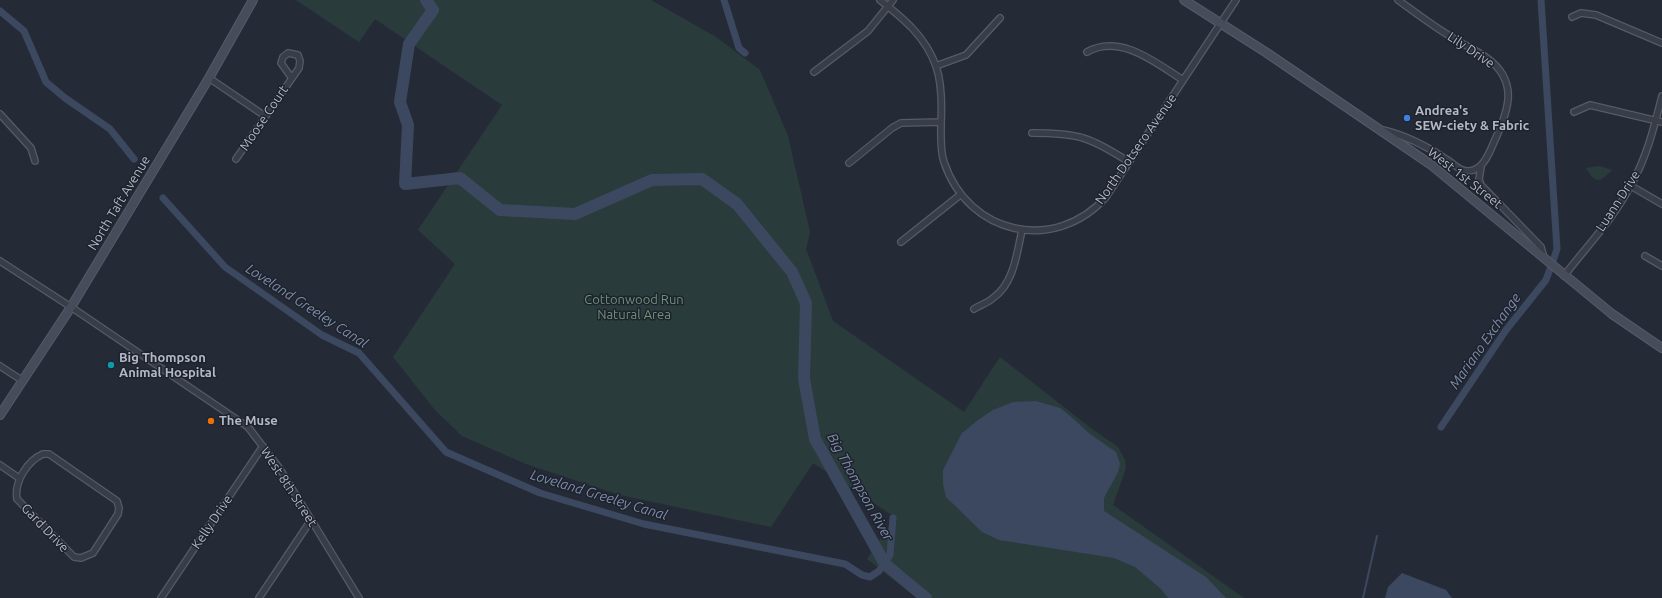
<!DOCTYPE html>
<style>
body{margin:0}
canvas{display:block;background:#242b37}
</style>
<canvas width="1662" height="598"></canvas>
<script>
const g = document.querySelector('canvas').getContext('2d');
g.lineJoin = 'round';
function fill(path, color) { g.fillStyle = color; g.fill(path, 'evenodd'); }
function strokePath(path, color, width, dash) { g.strokeStyle = color; g.lineWidth = width; g.lineCap = dash ? 'butt' : 'round'; g.setLineDash(dash || []); g.stroke(path); }
function write(font, color, halo, rows, align = 'center') {
  g.font = font + ' Ubuntu,sans-serif'; g.lineWidth = 3; g.setLineDash([]); g.textBaseline = 'middle'; g.strokeStyle = halo; g.fillStyle = color; for (const [text, x, y, turn = 0] of rows) {
    g.save(); g.translate(x, y); g.rotate((+turn || 0) * Math.PI / 180); g.textAlign = isNaN(turn) ? turn : align; if (halo) g.strokeText(text, 0, 0); g.fillText(text, 0, 0); g.restore();
  }
}
fill(new Path2D(`
 M 296,0 L 651,0 L 716,37 L 760,70 L 788,136 L 810,232 L 806,249 L 833,321 L 964,412 L 1000,357 L 1092,429 L 1118,447 L 1125,460 L 1126,468 L 1113,505 L 1244,598 L 917,598 L 867,559 L 895,517 L 813,463 L 771,527 L 620,495 L 526,464 L 462,436 L 435,410 L 393,357 L 455,264 L 418,230 L 502,105 L 375,19 L 359,42 Z
 M 1599,166 L 1612,170 C 1599,183 1596,184 1586,168 Z`), '#2a3b3c');
fill(new Path2D(`
 M 1036,401 L 1060,408 L 1070,416 L 1090,434 L 1116,452 L 1120,464 L 1118,472 L 1104,498 L 1104,511 L 1206,577 L 1226,598 L 1168,598 L 1161,589 L 1135,567 L 1114,558 L 999,540 L 982,532 L 946,497 L 943,484 L 943,470 L 962,433 L 978,420 L 993,410 L 1013,402 Z
 M 1402,573 L 1446,590 L 1452,598 L 1385,598 L 1388,587 Z`), '#3c485f');
strokePath(new Path2D(`
 M 1363,598 L 1377,536`), '#3c485f', 2);
strokePath(new Path2D(`
 M 724,0 L 739,48 L 745,53
 M 1541,0 L 1557,249 L 1553,261
 M 0,11 L 24,31 L 46,82 L 65,98 L 110,129 L 134,159
 M 163,198 L 225,267 L 322,335 L 359,353 L 446,452 L 540,493 L 644,524 L 845,564 L 862,575 L 870,577 L 879,571 L 890,555 L 893,518
 M 1441,427 L 1506,330 L 1546,280 L 1550,269`), '#3c485f', 7);
strokePath(new Path2D(`
 M 426,0 L 433,10 L 409,44 L 400,102 L 408,125 L 405,184 L 460,178 L 500,210 L 575,214 L 652,180 L 702,179 L 737,204 L 792,272 L 806,303 L 804,379 L 815,439 L 885,564 L 926,598`), '#3c485f', 12);
const minor = new Path2D(`
 M 880,0 C 904,19 925,36 936,66 C 942,84 942,105 941,123 C 941,135 940,151 944,162 C 968,235 1055,254 1106,197 L 1236,0
 M 1572,17 L 1581,13 L 1596,15 L 1662,43
 M 1087,52 C 1120,33 1156,63 1183,80
 M 936,66 L 966,55 L 1000,18
 M 814,72 L 868,31 L 893,0
 M 209,78 L 265,116
 M 1574,112 L 1590,105 L 1662,122
 M 0,114 L 31,148 L 35,161
 M 1383,130 C 1404,135 1428,147 1446,159 C 1453,163 1459,171 1467,171 C 1482,172 1489,154 1494,142 C 1508,112 1520,82 1487,58 C 1476,50 1464,45 1453,38 C 1434,27 1416,13 1398,0
 M 1032,133 C 1079,133 1090,137 1129,162
 M 236,159 L 299,68 L 300,61 L 298,55 L 288,53 L 283,57 L 281,63 L 291,77
 M 849,163 L 892,128 L 901,123 L 941,122
 M 1481,167 L 1479,179 L 1481,185 L 1541,247 L 1544,258
 M 1631,186 L 1662,204
 M 901,242 L 960,195
 M 1645,256 L 1662,266
 M 0,261 L 71,307 L 248,427 L 280,469 L 359,598
 M 1564,276 C 1587,246 1614,218 1631,185 C 1647,157 1654,127 1662,96
 M 974,309 C 980,305 988,303 993,298 C 1014,284 1017,252 1022,230
 M 0,366 L 23,381
 M 43,454 L 49,454 L 117,501 L 119,508 L 118,514 L 93,553 L 81,558 L 74,557 L 17,499 C 14,482 27,461 43,454 Z
 M 0,465 L 19,478
 M 161,598 L 263,446
 M 259,598 L 311,520`);
const secondary = new Path2D(`
 M 1184,0 L 1267,53 L 1430,164 L 1612,314 L 1662,348
 M 0,415 L 71,307 L 209,78 L 253,0`);
strokePath(minor, '#565b66', 8);
strokePath(secondary, '#565b66', 10);
strokePath(minor, '#383d48', 5.5);
strokePath(secondary, '#464c5a', 8);
for (const [x, y, r, color] of [
 [1407,118,4,"#3f7fe0"],
 [111,365,4,"#0f9aa8"],
 [211,421,4,"#e8710a"]
]) { const dot = new Path2D(); dot.arc(x, y, r, 0, 2 * Math.PI); g.fillStyle = color; g.fill(dot); strokePath(dot, '#1d222d', 1.5); }
write('13px', '#b3b8c4', '#1d222d', [
 ["Lily Drive",1471,50,34],
 ["Moose Court",264,118,-56],
 ["North Dotsero Avenue",1136,149,-55],
 ["West 1st Street",1465,178,38],
 ["Luann Drive",1618,201,-57],
 ["North Taft Avenue",119,203,-59],
 ["West 8th Street",289,487,57],
 ["Kelly Drive",212,522,-56],
 ["Gard Drive",45,528,46]
]);
write('bold 13px', '#b3b8c4', '#1d222d', [
 ["Andrea's",1415,111],
 ["SEW-ciety & Fabric",1415,126],
 ["Big Thompson",119,358],
 ["Animal Hospital",119,373],
 ["The Muse",219,421]
], 'left');
write('13px', '#6c9278', '#1d222d', [
 ["Cottonwood Run",634,300],
 ["Natural Area",634,315]
]);
write('italic 14px', '#7e8da9', '#1d222d', [
 ["Loveland Greeley Canal",307,306,33],
 ["Mariano Exchange",1485,341,-55],
 ["Big Thompson River",860,487,61],
 ["Loveland Greeley Canal",599,495,17]
]);
</script>
